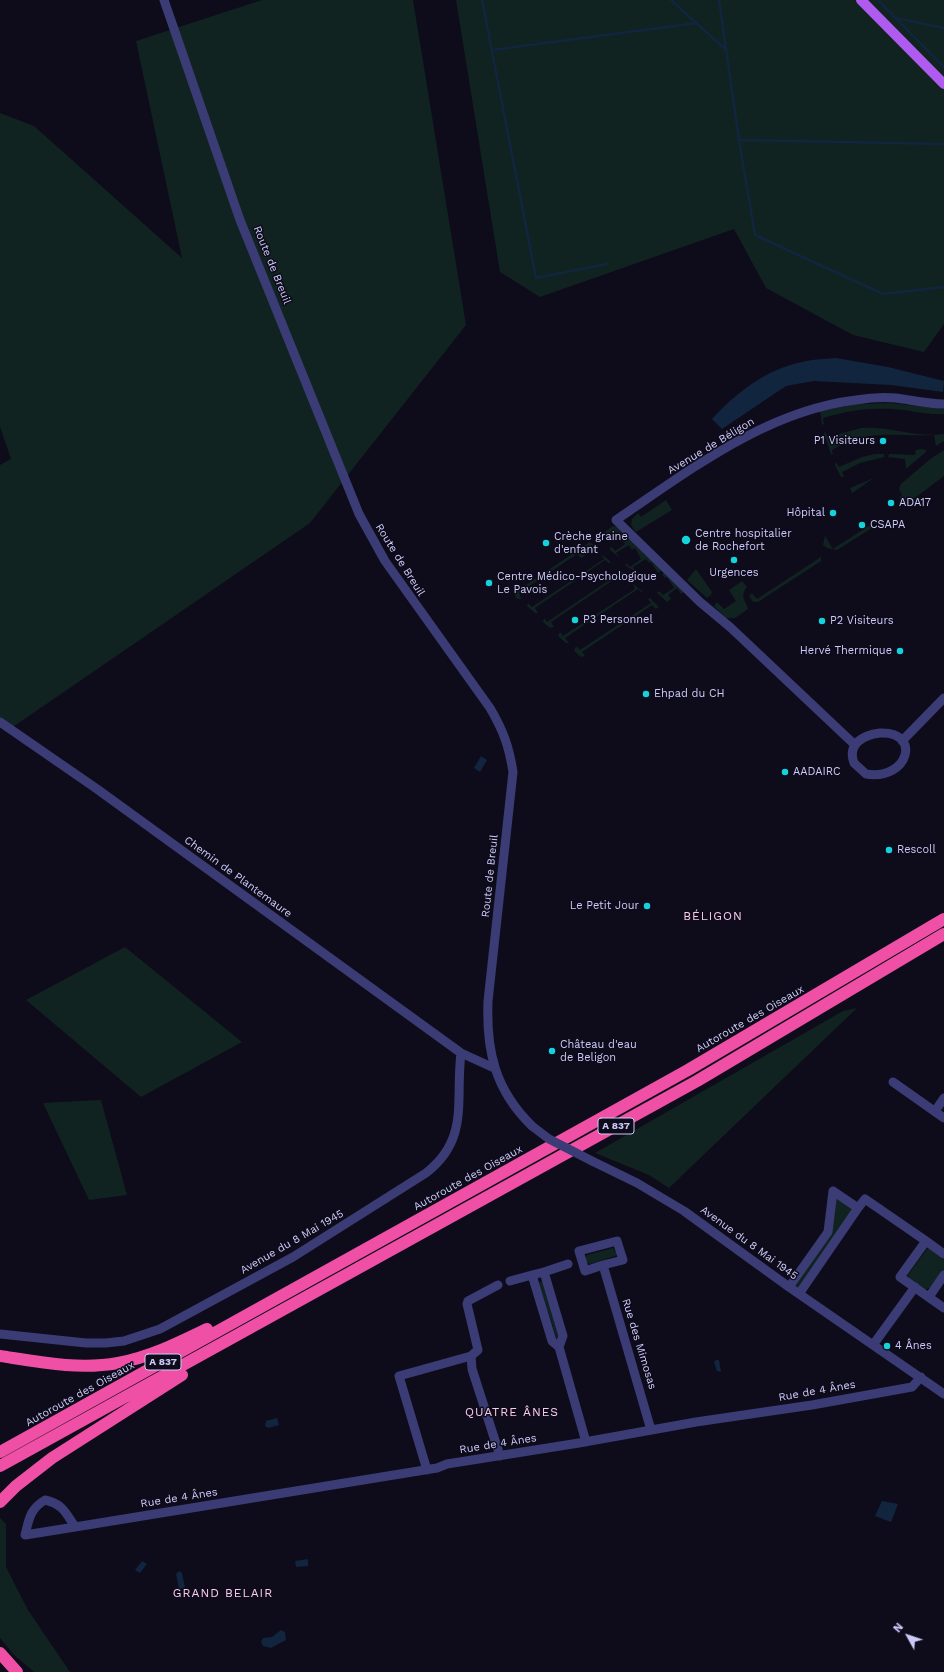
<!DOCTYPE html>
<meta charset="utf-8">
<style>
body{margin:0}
#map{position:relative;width:944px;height:1672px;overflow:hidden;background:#0e0c1a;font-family:"Work Sans",sans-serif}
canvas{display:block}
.north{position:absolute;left:888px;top:1616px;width:40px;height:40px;-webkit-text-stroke:3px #0e0c1a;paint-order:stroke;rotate:310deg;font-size:11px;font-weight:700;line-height:16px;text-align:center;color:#cdcafa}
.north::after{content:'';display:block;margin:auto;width:14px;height:18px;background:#cdcafa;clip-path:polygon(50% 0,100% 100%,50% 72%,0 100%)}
</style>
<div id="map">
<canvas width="944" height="1672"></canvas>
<div class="north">N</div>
</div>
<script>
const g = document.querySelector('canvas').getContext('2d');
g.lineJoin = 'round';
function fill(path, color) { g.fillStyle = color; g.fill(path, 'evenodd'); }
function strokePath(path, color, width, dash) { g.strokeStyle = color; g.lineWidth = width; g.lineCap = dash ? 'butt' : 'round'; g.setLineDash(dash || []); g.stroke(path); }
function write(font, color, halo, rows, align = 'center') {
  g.font = font + ' "Work Sans",sans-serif'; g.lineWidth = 3; g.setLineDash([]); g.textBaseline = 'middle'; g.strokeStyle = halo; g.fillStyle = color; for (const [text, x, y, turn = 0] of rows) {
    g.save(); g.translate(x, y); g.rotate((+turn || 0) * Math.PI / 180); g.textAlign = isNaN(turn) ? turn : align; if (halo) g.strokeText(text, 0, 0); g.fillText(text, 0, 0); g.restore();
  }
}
fill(new Path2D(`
 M 262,0 L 413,0 L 466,325 L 310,523 L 10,729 L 0,725 L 0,465 L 11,459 L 0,427 L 0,113 L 34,126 L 182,258 L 136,41 Z
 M 456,0 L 944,0 L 944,324 L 924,352 L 853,335 L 766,288 L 734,229 L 540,297 L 500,272 Z
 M 890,403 L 944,409 L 944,414 C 930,415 918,412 904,410 C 873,407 853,409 823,418 L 824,425 L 822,424 L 820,411 L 858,404 Z
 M 861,428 C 889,426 916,438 944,434 L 944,441 L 936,446 L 934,435 C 894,437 869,428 832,450 L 833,455 L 831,454 L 824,433 L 825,432 L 828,437 Z
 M 921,449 L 926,450 L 926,452 L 906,469 L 905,459 L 888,457 L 889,454 L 915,455 L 916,450 Z
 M 944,450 L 944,476 L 907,504 L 903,503 L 899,497 L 902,495 L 899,489 L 901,484 L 929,460 Z
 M 875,454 L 884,454 L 884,457 L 860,463 L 842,472 L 844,477 L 841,477 L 835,465 L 836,462 L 839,467 L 862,457 Z
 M 874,478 L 852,493 L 850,488 Z
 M 666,500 L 672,510 L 636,532 L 631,525 L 632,519 L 638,513 L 641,517 Z
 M 870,525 L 872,528 L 837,550 L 827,548 L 823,545 L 825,536 L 833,549 Z
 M 613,526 L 617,527 L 664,569 L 658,573 L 651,562 L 649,563 L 646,559 L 633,567 L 636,572 L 626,566 L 626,563 L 630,567 L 641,559 L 635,548 L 632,550 L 629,545 L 616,553 L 620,558 L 610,550 L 610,548 L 612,547 L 615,551 L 625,544 L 618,534 L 616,535 L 613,531 L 601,538 L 599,536 Z
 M 590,542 L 597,548 L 595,549 L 592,545 L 582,551 L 585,556 L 581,558 L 577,554 L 519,593 L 521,599 L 517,599 L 514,594 L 517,591 Z
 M 601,554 L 610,561 L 610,564 L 605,560 L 535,608 L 538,613 L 535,613 L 527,606 L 528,603 L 532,607 L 604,559 Z
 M 821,557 L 821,561 L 758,602 L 753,602 L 749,596 L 752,593 L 757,599 Z
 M 617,568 L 627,576 L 625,579 L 622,574 L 551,622 L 554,627 L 550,628 L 543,622 L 544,618 L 547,622 L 620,573 Z
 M 696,569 L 712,592 L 711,595 L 707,598 L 687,580 Z
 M 666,571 L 685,591 L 681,594 L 677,588 L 668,595 L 671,599 L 667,602 L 657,593 L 659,591 L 663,595 L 674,588 L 667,577 L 665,578 L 662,574 Z
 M 742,581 L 747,587 C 739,597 746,600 748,609 L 735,618 L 726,618 L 714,606 L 717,602 L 724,609 L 736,601 L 729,590 Z
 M 633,584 L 642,591 L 642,593 L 638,589 L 565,638 L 569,643 L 566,643 L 558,636 L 560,632 L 563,636 L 635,589 Z
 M 650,598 L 659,607 L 656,609 L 652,605 L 582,652 L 585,656 L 581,657 L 574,651 L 576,646 L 580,650 L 651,603 L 648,599 Z
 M 125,947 L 242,1042 L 141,1097 L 26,1000 Z
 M 857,1008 L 669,1188 L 649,1175 L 595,1153 L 843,1011 Z
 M 101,1100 L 127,1195 L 89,1200 L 43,1103 Z
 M 833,1191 L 858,1208 L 799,1294 L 789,1287 L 828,1232 Z
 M 613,1248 L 617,1254 L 615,1256 L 590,1264 L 586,1262 L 585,1258 L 587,1255 Z
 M 927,1249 L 930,1249 L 944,1260 L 944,1271 L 932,1287 L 924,1290 L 909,1279 L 908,1275 Z
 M 541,1281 L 544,1282 L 558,1335 L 557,1340 L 539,1283 Z
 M 0,1518 L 6,1524 L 6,1567 L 28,1610 L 70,1672 L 34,1672 L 14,1655 L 0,1638 Z`), '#102321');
fill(new Path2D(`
 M 836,358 L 888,367 L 944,381 L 943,392 L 891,385 L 814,381 L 786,386 L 722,429 L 712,419 C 736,393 766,369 802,362 C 813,359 825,359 836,358 Z
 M 481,756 L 487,760 L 480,772 L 474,768 Z
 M 716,1360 L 719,1360 L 721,1372 L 717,1371 L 714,1362 Z
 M 277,1418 L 279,1425 L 268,1428 L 265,1426 L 266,1421 Z
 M 882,1501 L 898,1504 L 891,1522 L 875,1516 Z
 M 308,1559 L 308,1566 L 296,1567 L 295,1561 Z
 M 142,1561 L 147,1564 L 140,1573 L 135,1570 Z
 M 179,1571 L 182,1573 L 185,1588 L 179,1589 L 176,1574 Z
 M 281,1630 L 285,1632 L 286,1640 L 271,1648 L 263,1646 L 261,1642 L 263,1638 L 272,1637 Z`), '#11253e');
strokePath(new Path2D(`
 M 482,0 L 536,278 L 607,264
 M 671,0 L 726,50
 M 719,0 L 739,140
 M 878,0 L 944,67
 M 896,18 L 944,28
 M 492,50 L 697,23
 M 944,144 L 739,140 L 755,235 L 883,294 L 944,287`), '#11253e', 2.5);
strokePath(new Path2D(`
 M 164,0 L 240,220 L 359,514 L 385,561 L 490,708 C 503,730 509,746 513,772 L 488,1001 C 486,1051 495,1090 532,1126
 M 0,722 L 97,789 L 461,1053 L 494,1068
 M 880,733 C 922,731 909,781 866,774 L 854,763 C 847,744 863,735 880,733 Z
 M 902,741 L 944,698
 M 855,745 L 730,627 L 700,602 L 616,520 C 689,471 765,411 856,400 C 868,398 883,397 896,398 C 912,400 928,404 944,404
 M 893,1082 L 944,1118
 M 935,1111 L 944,1098
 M 592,1161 L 637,1183 L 684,1211 L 789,1287 L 944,1394
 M 858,1208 L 865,1199 L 926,1241
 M 944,1254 L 926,1241 L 900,1277 L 944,1308
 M 603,1265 L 585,1271 L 579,1251 L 617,1241 L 623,1260 L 603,1265 L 651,1430
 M 544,1272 L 568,1264
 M 510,1281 L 532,1275
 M 498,1285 L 468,1301 L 467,1304 L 478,1350 L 471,1356 L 472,1369 L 500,1456
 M 789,1287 L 828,1232 L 833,1191 L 858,1208 L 799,1294
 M 929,1297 L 944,1275
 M 0,1334 L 86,1343 L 106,1343 L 124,1341 L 160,1329 L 293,1257 L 426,1173 C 470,1139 455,1100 461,1053
 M 873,1345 L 915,1287
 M 559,1347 L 552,1341 L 532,1275 L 544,1272 L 563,1336 L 559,1347 L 586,1442
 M 427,1470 L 399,1376 L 471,1356
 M 75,1527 C 66,1513 63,1504 45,1500 C 30,1509 29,1519 25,1535 L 75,1527 L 400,1474 L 437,1468 L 447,1464 L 579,1443 L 696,1422 L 812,1405 L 912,1387 L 921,1377`), '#3b3c75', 9);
strokePath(new Path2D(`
 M 861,0 L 944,84`), '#b05bf0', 10);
strokePath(new Path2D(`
 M 0,1356 C 39,1362 79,1370 118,1363 C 150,1357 178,1343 207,1329
 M 0,1452 L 688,1070 L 944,919
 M 0,1466 L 697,1081 L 944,934
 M 0,1502 L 16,1486 L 52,1458 L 182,1375
 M 0,1653 L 17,1672`), '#ef50a5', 12);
strokePath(new Path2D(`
 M 532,1126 L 549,1139 L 592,1161`), '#3b3c75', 9);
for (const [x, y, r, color] of [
 [883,441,4,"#14d3dc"],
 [891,503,4,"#14d3dc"],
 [833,513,4,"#14d3dc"],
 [862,525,4,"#14d3dc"],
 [686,540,5,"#14d3dc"],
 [546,543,4,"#14d3dc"],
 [734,560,4,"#14d3dc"],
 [489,583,4,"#14d3dc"],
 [575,620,4,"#14d3dc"],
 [822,621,4,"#14d3dc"],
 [900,651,4,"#14d3dc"],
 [646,694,4,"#14d3dc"],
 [785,772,4,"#14d3dc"],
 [889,850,4,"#14d3dc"],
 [647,906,4,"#14d3dc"],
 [552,1051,4,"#14d3dc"],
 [887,1346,4,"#14d3dc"]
]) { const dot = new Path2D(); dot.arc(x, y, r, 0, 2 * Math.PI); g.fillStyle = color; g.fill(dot); strokePath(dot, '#0e0c1a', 1.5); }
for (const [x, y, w] of [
 [616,1126,36],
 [163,1362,36]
]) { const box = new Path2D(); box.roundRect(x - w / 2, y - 8, w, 16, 3); g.fillStyle = '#0e0c1a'; g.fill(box); strokePath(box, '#cdcafa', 1); }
write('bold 10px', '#cdcafa', null, [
 ["A 837",616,1126],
 ["A 837",163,1362]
]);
write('11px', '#cdcafa', '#0e0c1a', [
 ["Route de Breuil",272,265,68],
 ["Avenue de Béligon",711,446,-31],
 ["Route de Breuil",400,560,58],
 ["Route de Breuil",490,876,-84],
 ["Chemin de Plantemaure",238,877,36],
 ["Autoroute des Oiseaux",750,1019,-30],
 ["Autoroute des Oiseaux",468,1178,-29],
 ["Avenue du 8 Mai 1945",292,1242,-30],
 ["Avenue du 8 Mai 1945",749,1243,36],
 ["Rue des Mimosas",639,1344,73],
 ["Rue de 4 Ânes",817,1391,-10],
 ["Autoroute des Oiseaux",80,1394,-29],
 ["Rue de 4 Ânes",498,1444,-9],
 ["Rue de 4 Ânes",179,1498,-9]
]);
write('11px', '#cdcafa', '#0e0c1a', [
 ["P1 Visiteurs",875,441,"right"],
 ["ADA17",899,503],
 ["Hôpital",825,513,"right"],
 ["CSAPA",870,525],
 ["Centre hospitalier",695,534],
 ["de Rochefort",695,547],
 ["Crèche graine",554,537],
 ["d'enfant",554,550],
 ["Urgences",734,573,"center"],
 ["Centre Médico-Psychologique",497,577],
 ["Le Pavois",497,590],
 ["P3 Personnel",583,620],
 ["P2 Visiteurs",830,621],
 ["Hervé Thermique",892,651,"right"],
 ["Ehpad du CH",654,694],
 ["AADAIRC",793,772],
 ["Rescoll",897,850],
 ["Le Petit Jour",639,906,"right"],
 ["Château d'eau",560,1045],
 ["de Beligon",560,1058],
 ["4 Ânes",895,1346]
], 'left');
g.letterSpacing = '1px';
write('12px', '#faccec', '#0e0c1a', [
 ["BÉLIGON",713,916],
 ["QUATRE ÂNES",512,1412],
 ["GRAND BELAIR",223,1593]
]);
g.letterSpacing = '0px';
</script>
